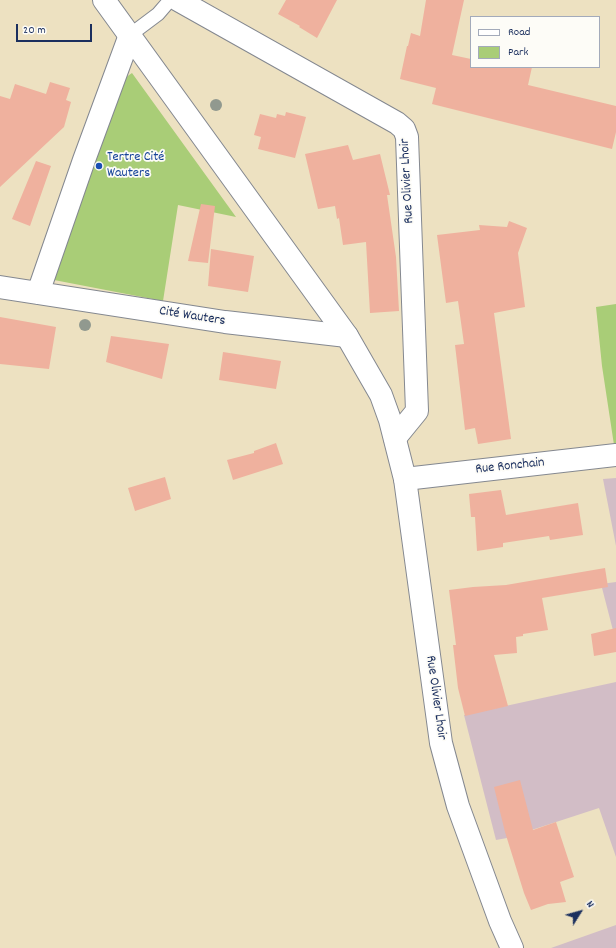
<!DOCTYPE html>
<meta charset="utf-8">
<style>
body{margin:0}
#map{position:relative;width:616px;height:948px;overflow:hidden;background:#ede1c1;font-family:Dekko,sans-serif}
canvas{display:block}
.legend{position:absolute;left:470px;top:16px;width:130px;height:52px;box-sizing:border-box;background:#fdfcf7;border:1px solid #a3aaba;margin:0;padding:5px 7px;list-style:none;font-size:12px;color:#1b2f5e}
.legend li{display:flex;align-items:center;gap:8px;height:20px}
.legend b{width:20px;border:1px solid #a3aaba}
.north{position:absolute;left:560px;top:892px;width:40px;height:40px;-webkit-text-stroke:3px #fdfcf7;paint-order:stroke;rotate:53deg;font-size:11px;font-weight:700;line-height:16px;text-align:center;color:#1b2f5e}
.north::after{content:'';display:block;margin:auto;width:14px;height:18px;background:#1b2f5e;clip-path:polygon(50% 0,100% 100%,50% 72%,0 100%)}
.scale{position:absolute;left:16px;top:24px;width:76px;height:18px;box-sizing:border-box;border:2px solid #1b2f5e;border-top:0;padding-left:5px;font-size:12px;line-height:14px;white-space:nowrap;color:#1b2f5e;-webkit-text-stroke:3px #fdfcf7;paint-order:stroke}
</style>
<div id="map">
<canvas width="616" height="948"></canvas>
<ul class="legend">
<li><b style="height:5px;background:#fff"></b>Road</li>
<li><b style="height:11px;background:#a9cd77"></b>Park</li>
</ul>
<div class="north">N</div>
<div class="scale">20 m</div>
</div>
<script>
const g = document.querySelector('canvas').getContext('2d');
g.lineJoin = 'round';
function fill(path, color) { g.fillStyle = color; g.fill(path, 'evenodd'); }
function strokePath(path, color, width, dash) { g.strokeStyle = color; g.lineWidth = width; g.lineCap = dash ? 'butt' : 'round'; g.setLineDash(dash || []); g.stroke(path); }
function write(font, color, halo, rows, align = 'center') {
  g.font = font + ' Dekko,sans-serif'; g.lineWidth = 3.5; g.setLineDash([]); g.textBaseline = 'middle'; g.strokeStyle = halo; g.fillStyle = color; for (const [text, x, y, turn = 0] of rows) {
    g.save(); g.translate(x, y); g.rotate((+turn || 0) * Math.PI / 180); g.textAlign = isNaN(turn) ? turn : align; if (halo) g.strokeText(text, 0, 0); g.fillText(text, 0, 0); g.restore();
  }
}
fill(new Path2D(`
 M 616,478 L 616,546 L 603,479 Z
 M 616,582 L 616,642 L 601,584 Z
 M 616,682 L 616,857 L 599,808 L 507,838 L 496,840 L 464,715 Z
 M 616,925 L 616,948 L 551,948 Z`), '#d2bdc6');
fill(new Path2D(`
 M 132,73 L 236,217 L 178,205 L 163,301 L 54,280 L 122,80 Z
 M 616,304 L 616,445 L 614,445 L 602,366 L 596,307 Z`), '#a9cd77');
fill(new Path2D(`
 M 286,0 L 337,0 L 317,38 L 299,27 L 300,26 L 278,14 Z
 M 426,0 L 464,0 L 452,55 L 471,59 L 471,67 L 532,67 L 528,85 L 616,106 L 616,132 L 612,149 L 432,104 L 436,88 L 400,79 L 407,46 L 408,46 L 411,33 L 420,36 Z
 M 50,82 L 70,88 L 66,100 L 71,102 L 64,127 L 0,187 L 0,96 L 10,99 L 15,84 L 46,94 Z
 M 286,112 L 306,117 L 295,158 L 258,149 L 261,137 L 254,135 L 260,114 L 276,118 L 277,114 L 285,116 Z
 M 348,145 L 353,160 L 380,154 L 390,195 L 387,195 L 396,257 L 399,311 L 370,313 L 366,242 L 343,245 L 339,218 L 337,219 L 335,206 L 318,209 L 305,154 Z
 M 36,161 L 51,166 L 30,226 L 12,219 Z
 M 201,204 L 215,206 L 208,263 L 188,261 Z
 M 509,221 L 527,228 L 518,253 L 525,307 L 494,313 L 511,439 L 478,444 L 475,428 L 465,430 L 455,345 L 464,344 L 458,301 L 446,303 L 437,235 L 480,230 L 479,225 L 507,227 Z
 M 211,249 L 254,256 L 248,292 L 208,286 Z
 M 0,317 L 56,327 L 49,369 L 0,364 Z
 M 111,336 L 169,344 L 162,379 L 106,362 Z
 M 223,352 L 281,361 L 276,389 L 219,380 Z
 M 276,443 L 283,464 L 233,480 L 227,460 L 254,453 L 254,451 Z
 M 165,477 L 171,499 L 135,511 L 128,488 Z
 M 501,490 L 506,515 L 578,503 L 583,535 L 550,540 L 549,536 L 503,543 L 503,547 L 477,551 L 475,517 L 471,517 L 469,494 Z
 M 605,568 L 608,587 L 542,598 L 548,630 L 523,634 L 523,636 L 516,637 L 517,653 L 494,655 L 508,706 L 465,716 L 458,688 L 453,645 L 456,645 L 449,590 L 473,587 L 506,585 Z
 M 616,628 L 616,652 L 594,656 L 591,634 Z
 M 520,780 L 533,830 L 556,822 L 574,877 L 560,882 L 566,902 L 548,904 L 531,910 L 524,893 L 505,832 L 494,787 Z`), '#efb19e');
const service = new Path2D(`
 M 130,35 L 158,14 L 170,0`);
const minor = new Path2D(`
 M 178,0 L 397,123 L 404,129 L 407,137 L 417,411 L 395,438
 M 0,287 L 225,322 L 347,336
 M 38,293 L 84,160 L 130,35
 M 405,479 L 616,455`);
const tertiary = new Path2D(`
 M 104,0 L 347,336 L 381,395 L 390,420 L 405,479 L 441,743 L 458,806 L 500,921 L 512,948`);
strokePath(service, '#848890', 15);
strokePath(minor, '#848890', 24);
strokePath(tertiary, '#848890', 24);
strokePath(service, '#fff', 13);
strokePath(minor, '#fff', 22);
strokePath(tertiary, '#fff', 22);
g.fillStyle = '#91998f';
for (const [x, y] of [
 [216,105],
 [85,325]
]) { g.beginPath(); g.arc(x, y, 6, 0, 2 * Math.PI); g.fill(); }
for (const [x, y, r, color] of [
 [99,166,4,"#1a4fb4"]
]) { const dot = new Path2D(); dot.arc(x, y, r, 0, 2 * Math.PI); g.fillStyle = color; g.fill(dot); strokePath(dot, '#fdfcf7', 1.5); }
write('14px', '#164399', '#fdfcf7', [
 ["Tertre Cité",107,158],
 ["Wauters",107,174]
], 'left');
write('14px', '#1b2f5e', '#fdfcf7', [
 ["Rue Olivier Lhoir",408,181,-93],
 ["Cité Wauters",192,317,9],
 ["Rue Ronchain",510,467,-6],
 ["Rue Olivier Lhoir",435,698,82]
]);
</script>
